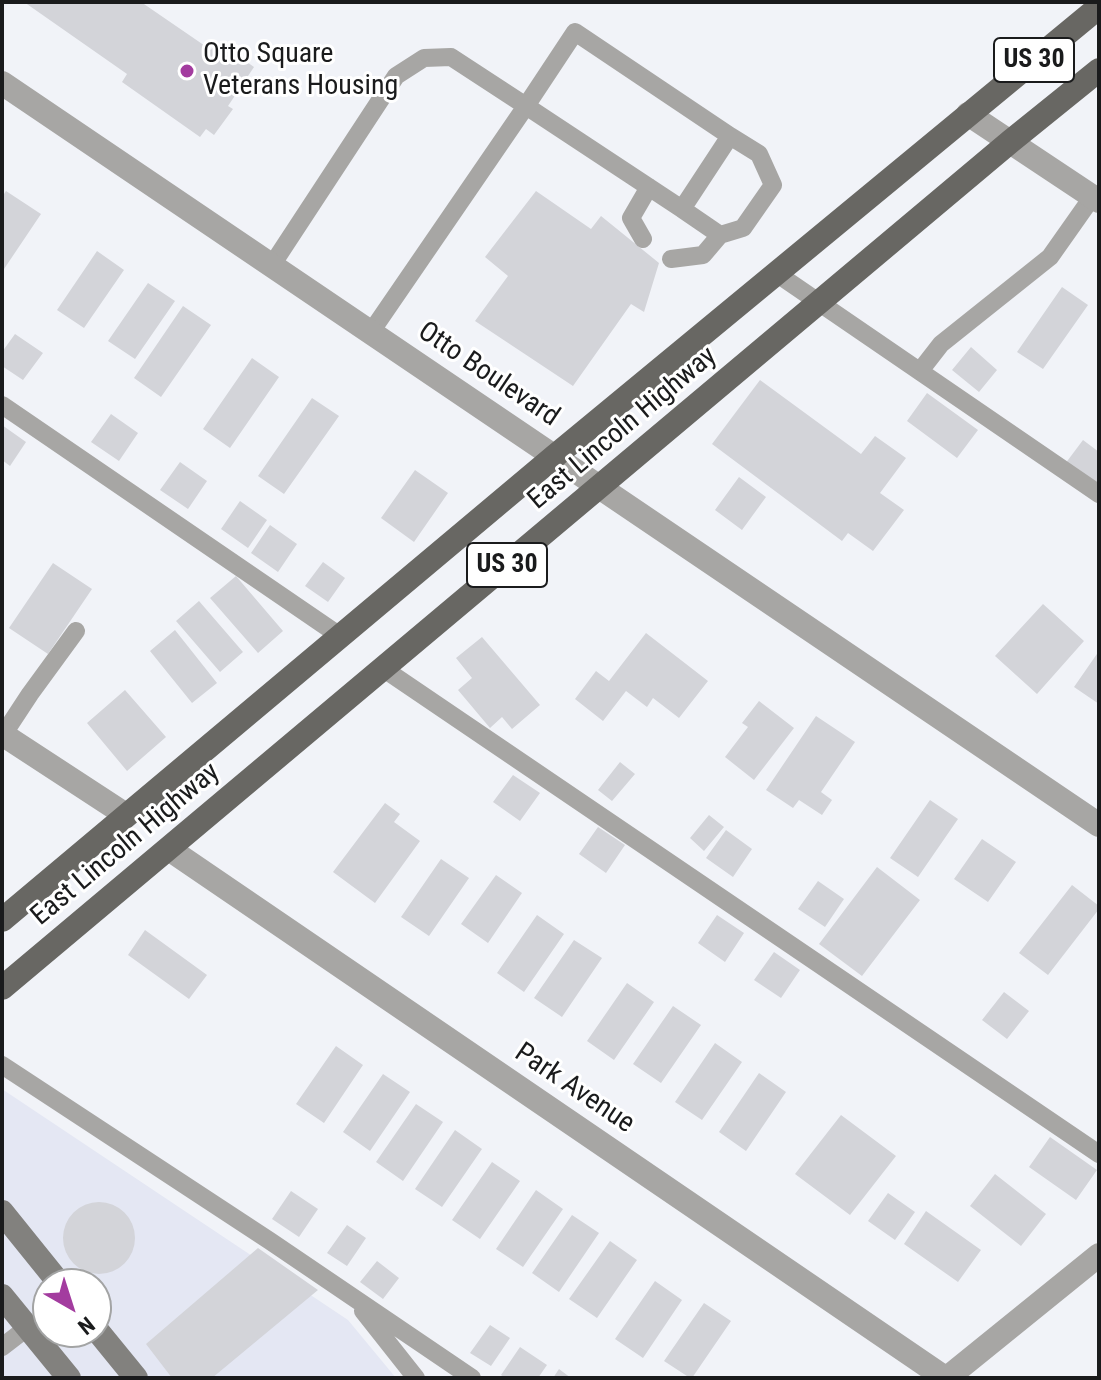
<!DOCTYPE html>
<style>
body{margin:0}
#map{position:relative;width:1101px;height:1380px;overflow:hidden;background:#f1f3f8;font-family:"Roboto Condensed",sans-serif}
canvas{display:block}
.frame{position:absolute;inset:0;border:4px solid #1a1b1c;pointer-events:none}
.north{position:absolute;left:32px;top:1268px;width:80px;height:80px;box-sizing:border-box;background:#fff;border:2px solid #a3a4a4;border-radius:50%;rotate:141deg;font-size:22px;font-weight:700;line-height:32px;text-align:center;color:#1a1b1c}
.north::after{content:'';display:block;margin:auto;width:28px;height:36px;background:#a33c9f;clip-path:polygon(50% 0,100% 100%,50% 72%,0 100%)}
</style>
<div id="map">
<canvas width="1101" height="1380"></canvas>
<div class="frame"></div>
<div class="north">N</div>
</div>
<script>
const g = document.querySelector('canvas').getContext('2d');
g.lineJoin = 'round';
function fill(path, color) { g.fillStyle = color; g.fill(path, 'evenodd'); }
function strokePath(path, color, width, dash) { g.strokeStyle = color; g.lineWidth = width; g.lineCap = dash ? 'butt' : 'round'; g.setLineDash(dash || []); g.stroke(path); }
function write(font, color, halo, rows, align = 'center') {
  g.font = font + ' "Roboto Condensed",sans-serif'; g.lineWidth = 6; g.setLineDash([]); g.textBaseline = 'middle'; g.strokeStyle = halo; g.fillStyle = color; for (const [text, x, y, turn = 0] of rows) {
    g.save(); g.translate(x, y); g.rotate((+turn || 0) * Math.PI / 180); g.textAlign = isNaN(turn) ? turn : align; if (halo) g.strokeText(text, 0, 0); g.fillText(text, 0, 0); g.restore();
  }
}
fill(new Path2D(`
 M 2,1089 L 348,1320 L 396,1378 L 2,1378 ZM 48,1284 L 96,1284 L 96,1332 L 48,1332 Z`), '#e4e7f3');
fill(new Path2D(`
 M 24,2 L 141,2 L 211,50 L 217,41 L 254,67 L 228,106 L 233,109 L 214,135 L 206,129 L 200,137 L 122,82 L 127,74 Z
 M 6,191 L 41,214 L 2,272 L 2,197 Z
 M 536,191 L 591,229 L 601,216 L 659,263 L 644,312 L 631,304 L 573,386 L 475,321 L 508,276 L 485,257 Z
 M 97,251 L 124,270 L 84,328 L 57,310 Z
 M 148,283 L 175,301 L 135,359 L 108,341 Z
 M 1062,287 L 1088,305 L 1043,369 L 1017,352 Z
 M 183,306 L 211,325 L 161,397 L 134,378 Z
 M 15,334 L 43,353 L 23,380 L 2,366 L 2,352 Z
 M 971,347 L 997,370 L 979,392 L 952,370 Z
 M 252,358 L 279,377 L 230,448 L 203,429 Z
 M 760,380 L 861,454 L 875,436 L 906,458 L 880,493 L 904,510 L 873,551 L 848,533 L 842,541 L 712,444 Z
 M 927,393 L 978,430 L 957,458 L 907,421 Z
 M 312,398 L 339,416 L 284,494 L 258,476 Z
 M 111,414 L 138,433 L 119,461 L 91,442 Z
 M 2,425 L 26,442 L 10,466 L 2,460 Z
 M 1083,440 L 1099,452 L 1099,489 L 1065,464 Z
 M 180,462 L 207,481 L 188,509 L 160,490 Z
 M 415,470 L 448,493 L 414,542 L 381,518 Z
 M 739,477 L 766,497 L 742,530 L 715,510 Z
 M 240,501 L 267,520 L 248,548 L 221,529 Z
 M 270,525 L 297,544 L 278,572 L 251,553 Z
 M 323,562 L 345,578 L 328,602 L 305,586 Z
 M 53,563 L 92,589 L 48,654 L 9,628 Z
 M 236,576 L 283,631 L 258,653 L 210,598 Z
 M 199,601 L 243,652 L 220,672 L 176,621 Z
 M 1043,604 L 1084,641 L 1037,694 L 995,656 Z
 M 175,630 L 217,683 L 192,703 L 150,651 Z
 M 646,633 L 708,681 L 679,718 L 653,698 L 647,707 L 626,691 L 603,721 L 575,699 L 596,671 L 609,681 Z
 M 482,637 L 540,705 L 512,729 L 502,717 L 490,728 L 458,690 L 472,678 L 456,658 Z
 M 1099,651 L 1099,704 L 1074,687 Z
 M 125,690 L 166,737 L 127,771 L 87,723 Z
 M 759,701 L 794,728 L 754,780 L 725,757 L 748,727 L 742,723 Z
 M 816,716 L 855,742 L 821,792 L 832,800 L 822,815 L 799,800 L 793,808 L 766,790 Z
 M 620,762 L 635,774 L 612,801 L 598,790 Z
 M 513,775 L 540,793 L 520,821 L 493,802 Z
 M 930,800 L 958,819 L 918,877 L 890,858 Z
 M 385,803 L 400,814 L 394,822 L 420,841 L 375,903 L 333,872 Z
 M 709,815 L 724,827 L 704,851 L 690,838 Z
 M 598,827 L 625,845 L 606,873 L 579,854 Z
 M 726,830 L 752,849 L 733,877 L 706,858 Z
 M 982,839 L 1016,862 L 988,902 L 954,879 Z
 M 441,859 L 469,878 L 429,936 L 401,917 Z
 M 877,867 L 920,900 L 862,976 L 819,944 Z
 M 496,875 L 522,893 L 488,943 L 461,924 Z
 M 818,881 L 844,899 L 825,927 L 798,909 Z
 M 1072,885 L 1099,906 L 1099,909 L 1048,975 L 1019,953 Z
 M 537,915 L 564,934 L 524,992 L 497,973 Z
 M 717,915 L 744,933 L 725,962 L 698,943 Z
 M 145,930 L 207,975 L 189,999 L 128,955 Z
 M 574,940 L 602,958 L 562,1017 L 534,998 Z
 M 774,952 L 800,970 L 781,998 L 754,980 Z
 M 627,983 L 654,1002 L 614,1060 L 587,1041 Z
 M 1004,992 L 1029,1011 L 1007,1039 L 982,1020 Z
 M 673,1006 L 701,1025 L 661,1083 L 633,1064 Z
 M 715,1043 L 742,1062 L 702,1120 L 675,1102 Z
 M 336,1046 L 363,1065 L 324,1123 L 296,1104 Z
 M 759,1073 L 786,1092 L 746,1151 L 719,1132 Z
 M 383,1074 L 410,1092 L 370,1151 L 343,1132 Z
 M 416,1104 L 443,1122 L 403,1181 L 376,1162 Z
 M 841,1115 L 896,1156 L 850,1215 L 795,1174 Z
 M 455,1130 L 482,1149 L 442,1207 L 415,1189 Z
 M 1050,1137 L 1097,1170 L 1076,1200 L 1029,1167 Z
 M 492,1162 L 520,1181 L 480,1239 L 452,1220 Z
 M 995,1174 L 1046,1214 L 1021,1246 L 970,1206 Z
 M 536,1190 L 563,1209 L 523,1267 L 496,1249 Z
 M 291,1191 L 318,1209 L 299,1237 L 272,1219 Z
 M 888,1193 L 915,1212 L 895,1240 L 868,1221 Z
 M63 1238a36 36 0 1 1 72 0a36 36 0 1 1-72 0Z
 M 926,1211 L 981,1250 L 958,1282 L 904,1244 Z
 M 572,1215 L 599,1233 L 559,1292 L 532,1273 Z
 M 347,1225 L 366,1238 L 347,1266 L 327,1253 Z
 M 610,1241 L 637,1260 L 597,1318 L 569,1299 Z
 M 258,1248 L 318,1290 L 212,1378 L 172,1378 L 146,1344 Z
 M 377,1261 L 399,1278 L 383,1299 L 360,1282 Z
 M 655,1281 L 682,1300 L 643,1358 L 615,1339 Z
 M 704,1303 L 731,1321 L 692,1378 L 690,1378 L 664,1361 Z
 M 490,1325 L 510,1338 L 491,1366 L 470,1353 Z
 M 520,1347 L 547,1365 L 538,1378 L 505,1378 L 501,1375 Z
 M 559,1369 L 571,1378 L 553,1378 Z`), '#d3d4d9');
strokePath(new Path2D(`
 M 575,32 L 730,136 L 682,209 L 526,106 Z
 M 682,209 L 720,235 L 743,228 L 773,185 L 759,154 L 730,136
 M 643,239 L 631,218 L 649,187
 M 671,259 L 703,255 L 720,235
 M 272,265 L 396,76 L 424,58 L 451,57 L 526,106 L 371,332
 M 776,273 L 1099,494
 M 920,371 L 941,344 L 1050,257 L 1093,196
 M 2,405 L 340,636
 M 384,669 L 1099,1154
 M 3,735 L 30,694 L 76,631
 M 2,1065 L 270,1241 L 472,1378
 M 363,1311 L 416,1378
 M 2,1347 L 28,1327`), '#a7a6a4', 18);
strokePath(new Path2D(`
 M 2,83 L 1099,825
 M 968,114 L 1099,201
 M 2,734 L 126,815
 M 169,849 L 945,1378
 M 947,1378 L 1099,1255`), '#a7a6a4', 24);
strokePath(new Path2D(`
 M 2,1212 L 60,1284
 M 2,1296 L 69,1378
 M 96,1329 L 136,1378`), '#82817e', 24);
strokePath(new Path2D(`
 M 2,920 L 555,456 L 1099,7
 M 2,988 L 1011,141 L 1099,70`), '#686763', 24);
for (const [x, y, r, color] of [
 [187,71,8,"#a33c9f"]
]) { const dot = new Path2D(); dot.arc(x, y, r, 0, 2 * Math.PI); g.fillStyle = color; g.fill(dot); strokePath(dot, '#fff', 3); }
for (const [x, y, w] of [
 [1034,60,80],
 [507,565,80]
]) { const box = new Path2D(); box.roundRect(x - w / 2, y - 22, w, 44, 6); g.fillStyle = '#fff'; g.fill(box); strokePath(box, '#1a1b1c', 2); }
write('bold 26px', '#1a1b1c', null, [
 ["US 30",1034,60],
 ["US 30",507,565]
]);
write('28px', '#1a1b1c', '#fff', [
 ["Otto Square",203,55],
 ["Veterans Housing",203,87]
], 'left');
write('28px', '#1a1b1c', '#fff', [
 ["Otto Boulevard",488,375,34],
 ["East Lincoln Highway",623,429,-40],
 ["East Lincoln Highway",126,845,-40],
 ["Park Avenue",574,1089,34]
]);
</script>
